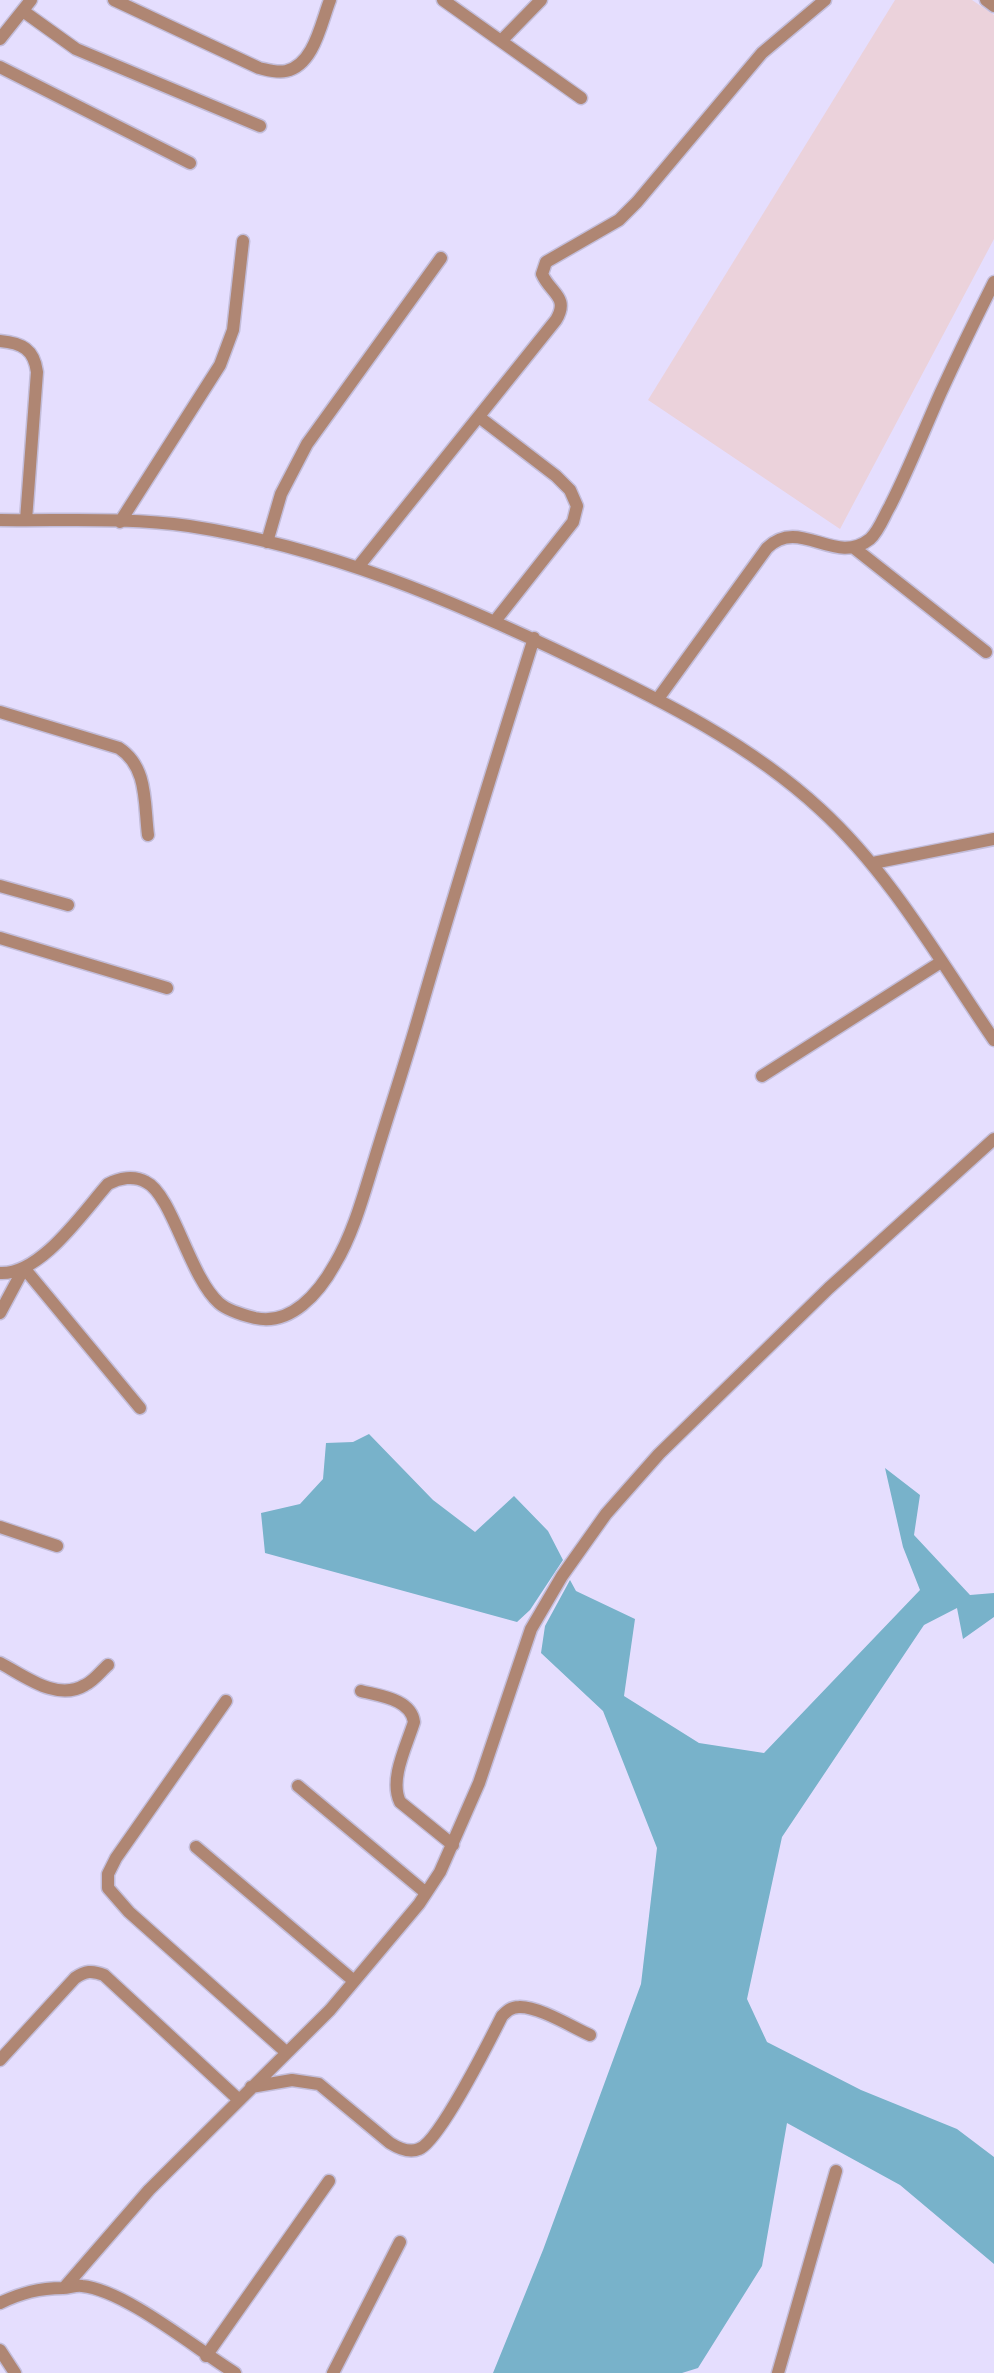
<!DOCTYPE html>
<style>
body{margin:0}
canvas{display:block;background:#e5defe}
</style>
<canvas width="994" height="2373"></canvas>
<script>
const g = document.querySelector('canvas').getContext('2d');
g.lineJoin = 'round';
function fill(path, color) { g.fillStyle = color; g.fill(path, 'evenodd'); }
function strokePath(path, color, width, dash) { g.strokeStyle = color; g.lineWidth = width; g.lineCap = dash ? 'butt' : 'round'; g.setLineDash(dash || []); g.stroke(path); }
fill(new Path2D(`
 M 895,0 L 972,0 L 994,15 L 994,239 L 840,529 L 648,400 Z`), '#ebd2db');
fill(new Path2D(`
 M 369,1434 L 433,1500 L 475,1532 L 514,1496 L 548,1531 L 563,1560 L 530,1610 L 517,1622 L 265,1553 L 261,1513 L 300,1504 L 323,1479 L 326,1443 L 353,1442 Z
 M 885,1468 L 920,1495 L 914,1535 L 970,1595 L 994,1593 L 994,1617 L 963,1639 L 957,1608 L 924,1625 L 782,1837 L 747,1999 L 767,2042 L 861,2090 L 957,2129 L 994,2157 L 994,2264 L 900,2185 L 787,2123 L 762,2266 L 698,2368 L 682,2373 L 493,2373 L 543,2250 L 641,1984 L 657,1848 L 603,1711 L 541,1653 L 545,1626 L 570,1580 L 576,1591 L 635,1619 L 624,1696 L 699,1743 L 764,1753 L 920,1590 L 903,1547 Z`), '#78b2ca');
const minor = new Path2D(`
 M 114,0 L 259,68 C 268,70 277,73 286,71 C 314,65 321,23 330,0
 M 443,0 L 581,98
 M 986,0 L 994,6
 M 23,11 L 76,49 L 260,126
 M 0,39 L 31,0
 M 501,41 L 541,0
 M 0,67 L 190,163
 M 0,341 C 22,343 34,349 37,372 L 26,520
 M 479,417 L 556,476 L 570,490 L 577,506 L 573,522 L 495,621
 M 0,520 C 62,521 127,517 189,526 C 328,547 454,601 579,661 C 663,701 751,745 820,809 C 891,874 940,961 994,1040
 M 120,522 L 220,365 L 233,330 L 243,241
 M 267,542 L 281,494 L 307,444 L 441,258
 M 853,547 L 986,652
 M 358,567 L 556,320 C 570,297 550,293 542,274 L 546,262 L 619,220 L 637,202 L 762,53 L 825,0
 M 657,700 L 767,548 C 800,516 835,567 870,539 C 879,531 884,516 890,506 C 909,469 924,430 941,392 C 958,355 976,318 994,282
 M 0,712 L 119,748 C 148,767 144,803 148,835
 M 873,863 L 994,839
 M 0,886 L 68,905
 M 0,938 L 167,988
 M 762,1076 L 941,962
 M 0,1273 C 41,1275 83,1212 108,1184 C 119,1178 134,1175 146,1182 C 172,1194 190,1278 219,1303 C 228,1311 243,1315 255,1318 C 291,1326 319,1293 335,1264 C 354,1232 364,1193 375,1158 C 390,1109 406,1061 420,1012 C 456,887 495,762 534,638
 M 0,1313 L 24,1268 L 140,1408
 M 0,1527 L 57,1546
 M 0,1663 C 25,1676 57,1702 85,1685 C 94,1681 101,1671 108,1665
 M 361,1691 C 380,1696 411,1699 414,1722 C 407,1745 389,1779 400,1802 L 453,1845
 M 226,1701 L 116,1858 L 108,1874 L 108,1888 L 129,1912 L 286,2052
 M 298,1786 L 426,1893
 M 196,1847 L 354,1981
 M 0,2060 L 75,1978 C 85,1971 92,1970 104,1975 L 238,2099
 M 251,2087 L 292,2080 L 319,2084 L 390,2143 C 398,2148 410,2153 419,2149 C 439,2142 490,2040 502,2016 C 507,2011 511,2007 519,2007 C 538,2006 572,2027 590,2035
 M 64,2288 L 149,2190 L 330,2010 L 419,1904 L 440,1872 L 479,1783 L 531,1629 L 562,1576 L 606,1514 L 659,1454 L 829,1288 L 994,1139
 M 0,2303 C 21,2293 39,2288 63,2288 C 69,2288 76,2285 82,2286 C 125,2290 196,2349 235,2373
 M 0,2350 L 15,2373
 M 206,2356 L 329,2181
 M 333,2373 L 400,2242
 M 778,2373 L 836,2171`);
strokePath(minor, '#c3bdda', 15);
strokePath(minor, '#af8673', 12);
</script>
